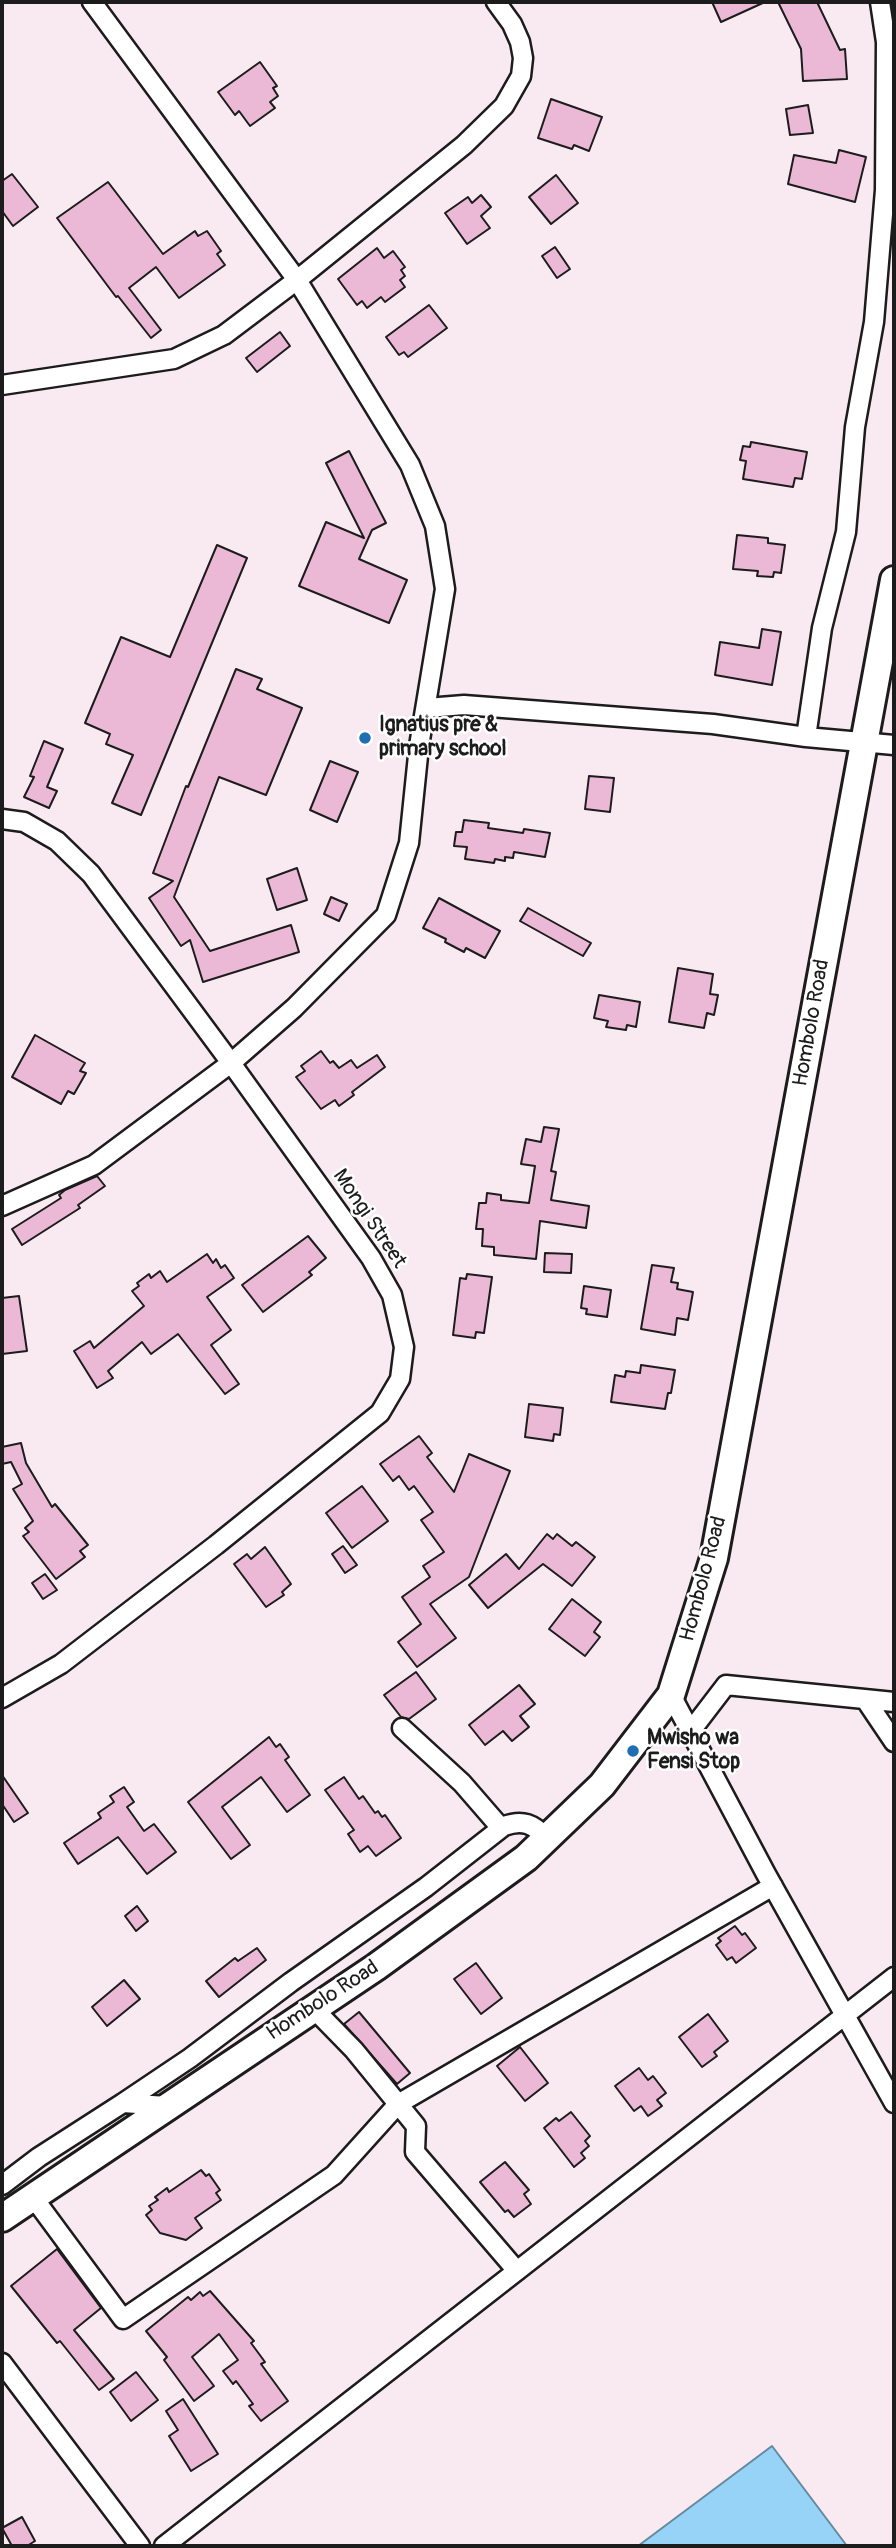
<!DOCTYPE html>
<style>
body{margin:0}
#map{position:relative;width:896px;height:2548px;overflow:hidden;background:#f9eaf2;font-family:Pangolin,sans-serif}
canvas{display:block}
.frame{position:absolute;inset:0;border:4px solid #1c1c1c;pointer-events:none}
</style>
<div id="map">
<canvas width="896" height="2548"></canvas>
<div class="frame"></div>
</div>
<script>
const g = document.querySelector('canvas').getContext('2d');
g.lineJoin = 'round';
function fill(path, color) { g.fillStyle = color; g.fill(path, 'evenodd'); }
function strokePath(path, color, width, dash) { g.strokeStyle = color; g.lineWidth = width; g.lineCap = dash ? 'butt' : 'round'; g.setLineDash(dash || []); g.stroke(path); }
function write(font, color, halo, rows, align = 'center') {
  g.font = font + ' Pangolin,sans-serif'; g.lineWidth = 5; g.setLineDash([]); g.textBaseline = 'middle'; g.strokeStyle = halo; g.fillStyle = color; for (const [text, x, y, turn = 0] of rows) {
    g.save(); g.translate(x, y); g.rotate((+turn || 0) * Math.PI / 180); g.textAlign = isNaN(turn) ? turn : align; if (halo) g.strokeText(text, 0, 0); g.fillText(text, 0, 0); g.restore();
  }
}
const water = new Path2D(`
 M 772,2446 L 847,2546 L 638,2546 Z`);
fill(water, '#96d3f7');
strokePath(water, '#658a9f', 2);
const building = new Path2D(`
 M 712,2 L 765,2 L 721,22 Z
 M 778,2 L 817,2 L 840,50 L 845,49 L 847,79 L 803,81 L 801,49 Z
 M 260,62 L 277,86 L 273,88 L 278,96 L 270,102 L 275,108 L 250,126 L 239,111 L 235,115 L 218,92 Z
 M 551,99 L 602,117 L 589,151 L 574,145 L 572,149 L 538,138 Z
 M 808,105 L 813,133 L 790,135 L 786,109 Z
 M 839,150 L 866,157 L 855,202 L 788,184 L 794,155 L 836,163 Z
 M 12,174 L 38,207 L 13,226 L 2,211 L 2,181 Z
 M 556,175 L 578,203 L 551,224 L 529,197 Z
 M 108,182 L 163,254 L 195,231 L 198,236 L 207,231 L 221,251 L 217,254 L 225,265 L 179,298 L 156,267 L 129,288 L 161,330 L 151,338 L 118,296 L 116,297 L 57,218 Z
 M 481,195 L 491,207 L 481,216 L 490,228 L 467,244 L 445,213 L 468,197 L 472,203 Z
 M 555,247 L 570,269 L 557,278 L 542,256 Z
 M 377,248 L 384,258 L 393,251 L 405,267 L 401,270 L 405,276 L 400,280 L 405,287 L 385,302 L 381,297 L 367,308 L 362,301 L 357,305 L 338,279 Z
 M 429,305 L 447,328 L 408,357 L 404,352 L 399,355 L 386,337 Z
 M 280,332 L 290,346 L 257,372 L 246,358 Z
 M 751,442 L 807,452 L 802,479 L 795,478 L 793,487 L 743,479 L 746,461 L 740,460 L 743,446 L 750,447 Z
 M 349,451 L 386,523 L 372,530 L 359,559 L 407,580 L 389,623 L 299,586 L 326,522 L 364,538 L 326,463 Z
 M 737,535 L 768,538 L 768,543 L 785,545 L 781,573 L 774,572 L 773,577 L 757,576 L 758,571 L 733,569 Z
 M 217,545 L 247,558 L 141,815 L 112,803 L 133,755 L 106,744 L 110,734 L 85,723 L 121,637 L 170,657 Z
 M 762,629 L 781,632 L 772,685 L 715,675 L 720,642 L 759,648 Z
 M 236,669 L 262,679 L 257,689 L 302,708 L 266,795 L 219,777 L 174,897 L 210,951 L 291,925 L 299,952 L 203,982 L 190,940 L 181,946 L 149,898 L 173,881 L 153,873 L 186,786 L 188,787 Z
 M 44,741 L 63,749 L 47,787 L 57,791 L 49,808 L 24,797 L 34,777 L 30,776 Z
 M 330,761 L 358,772 L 337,822 L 310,810 Z
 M 589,776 L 614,778 L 610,812 L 585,809 Z
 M 464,820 L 489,823 L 488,828 L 523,833 L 524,829 L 550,833 L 545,857 L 514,852 L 513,858 L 505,857 L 505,861 L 495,859 L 494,863 L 465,859 L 467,847 L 454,846 L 456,832 L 462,832 Z
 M 297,868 L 307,900 L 277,910 L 267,879 Z
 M 331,897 L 347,904 L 339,921 L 324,914 Z
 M 439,898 L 500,931 L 485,958 L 466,948 L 464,952 L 445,942 L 446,939 L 423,928 Z
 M 528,908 L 591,943 L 583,956 L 520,921 Z
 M 678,968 L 713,974 L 710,994 L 718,995 L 714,1015 L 707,1013 L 704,1028 L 669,1022 Z
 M 599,995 L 640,1002 L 636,1027 L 627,1025 L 626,1030 L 606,1027 L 608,1021 L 594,1018 Z
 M 35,1035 L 85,1063 L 80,1071 L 86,1073 L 74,1094 L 68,1091 L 61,1104 L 12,1077 Z
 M 321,1051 L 330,1063 L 333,1061 L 339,1068 L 351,1060 L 357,1068 L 377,1055 L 385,1067 L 352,1092 L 354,1095 L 339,1106 L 335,1100 L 321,1109 L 296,1077 L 305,1071 L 301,1066 Z
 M 544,1127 L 559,1129 L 551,1171 L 556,1172 L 551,1200 L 589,1206 L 586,1228 L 540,1221 L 536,1259 L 494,1255 L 494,1247 L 482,1246 L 483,1229 L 476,1229 L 479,1203 L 486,1203 L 487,1193 L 501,1195 L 501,1200 L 529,1203 L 535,1166 L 521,1164 L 526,1139 L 541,1142 Z
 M 97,1176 L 105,1186 L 78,1205 L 80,1208 L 22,1245 L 12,1229 L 61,1198 L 59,1195 L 65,1190 Z
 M 308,1236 L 326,1258 L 309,1272 L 312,1275 L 263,1312 L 242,1285 Z
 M 545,1253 L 572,1254 L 571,1273 L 544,1272 Z
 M 207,1254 L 213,1263 L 216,1259 L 221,1268 L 225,1265 L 234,1278 L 207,1297 L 231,1330 L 211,1345 L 239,1384 L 225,1394 L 178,1334 L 151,1354 L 142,1342 L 108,1371 L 113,1378 L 97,1388 L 74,1351 L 90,1341 L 94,1348 L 144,1306 L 132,1291 L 139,1286 L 137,1283 L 149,1274 L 151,1278 L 160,1271 L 167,1282 Z
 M 652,1265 L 674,1268 L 671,1282 L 678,1283 L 677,1289 L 693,1292 L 688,1320 L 677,1318 L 675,1335 L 641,1329 Z
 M 467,1274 L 492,1277 L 484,1333 L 476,1332 L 475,1338 L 453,1335 L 460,1278 L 466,1279 Z
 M 584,1286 L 611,1290 L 607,1317 L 586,1314 L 587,1309 L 581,1308 Z
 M 19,1296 L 27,1351 L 2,1354 L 2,1298 Z
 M 641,1365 L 675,1370 L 671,1393 L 668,1393 L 665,1409 L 611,1402 L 615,1375 L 625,1377 L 626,1371 L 640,1373 Z
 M 529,1404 L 563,1408 L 560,1435 L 554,1434 L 553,1441 L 525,1437 Z
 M 419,1436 L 432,1453 L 427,1457 L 454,1492 L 469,1454 L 510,1471 L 469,1577 L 430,1604 L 456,1638 L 417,1667 L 398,1642 L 421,1624 L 402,1597 L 430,1577 L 423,1566 L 444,1552 L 421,1520 L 433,1512 L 414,1486 L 409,1490 L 399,1476 L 393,1481 L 380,1464 Z
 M 21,1443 L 26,1463 L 52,1507 L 55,1504 L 88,1545 L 80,1551 L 85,1557 L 56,1579 L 23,1536 L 29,1532 L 25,1528 L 33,1521 L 13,1489 L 22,1484 L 11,1462 L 2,1464 L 2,1447 Z
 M 362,1486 L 388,1521 L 352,1548 L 326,1513 Z
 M 547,1534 L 553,1539 L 557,1534 L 572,1546 L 576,1542 L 595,1557 L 572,1586 L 543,1564 L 488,1608 L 469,1585 L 506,1554 L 519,1569 Z
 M 343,1546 L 357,1565 L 345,1573 L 332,1554 Z
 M 265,1547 L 291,1584 L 282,1592 L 284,1595 L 266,1607 L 234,1564 L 247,1554 L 251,1559 Z
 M 45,1574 L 57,1590 L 43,1599 L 32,1583 Z
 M 572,1599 L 601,1622 L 594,1632 L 600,1637 L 585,1656 L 549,1629 Z
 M 416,1672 L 436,1699 L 409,1719 L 401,1717 L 384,1695 Z
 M 519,1685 L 535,1704 L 520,1716 L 529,1727 L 512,1741 L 503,1731 L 485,1745 L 469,1725 Z
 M 269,1737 L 276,1747 L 280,1744 L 289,1757 L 285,1760 L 310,1795 L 287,1812 L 261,1777 L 222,1807 L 250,1845 L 231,1859 L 188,1802 Z
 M 2,1775 L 28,1813 L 14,1822 L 2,1804 Z
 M 344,1777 L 359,1799 L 363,1796 L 375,1813 L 378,1811 L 382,1817 L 385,1815 L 401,1838 L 376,1856 L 368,1846 L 360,1852 L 348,1834 L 354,1830 L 325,1790 Z
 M 124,1787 L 134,1802 L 127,1807 L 144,1831 L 154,1824 L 176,1852 L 147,1874 L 118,1837 L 78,1864 L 64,1843 L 101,1818 L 98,1813 L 114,1802 L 110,1796 Z
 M 137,1906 L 148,1921 L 136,1931 L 125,1916 Z
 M 735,1926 L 742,1935 L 745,1933 L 756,1948 L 736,1963 L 732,1957 L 727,1960 L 716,1945 L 721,1941 L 718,1938 Z
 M 257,1948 L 266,1960 L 219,1997 L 206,1981 L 235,1958 L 238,1961 Z
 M 476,1963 L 502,1998 L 481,2014 L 454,1979 Z
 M 124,1980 L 140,1999 L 107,2026 L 92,2007 Z
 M 359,2012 L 410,2073 L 397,2084 L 344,2024 Z
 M 708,2014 L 728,2041 L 714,2052 L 717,2056 L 702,2067 L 679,2037 Z
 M 520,2047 L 548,2083 L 525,2101 L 497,2066 Z
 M 639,2068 L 648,2080 L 653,2076 L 666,2093 L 657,2100 L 662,2106 L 648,2116 L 641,2106 L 634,2111 L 615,2086 Z
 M 571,2112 L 590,2136 L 585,2141 L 589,2146 L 581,2153 L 585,2158 L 574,2167 L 544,2128 L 556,2118 L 559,2121 Z
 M 505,2162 L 529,2190 L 524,2194 L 531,2204 L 514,2217 L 508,2210 L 505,2212 L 480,2182 Z
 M 201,2170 L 206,2176 L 209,2174 L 220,2190 L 216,2193 L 221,2200 L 195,2218 L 202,2228 L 186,2240 L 160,2233 L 146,2215 L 152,2210 L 149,2206 L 158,2200 L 155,2197 L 167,2188 L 169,2192 Z
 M 57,2249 L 101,2308 L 74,2330 L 114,2379 L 99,2390 L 60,2341 L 57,2343 L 11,2286 Z
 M 210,2291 L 254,2341 L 251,2343 L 265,2362 L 261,2364 L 288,2401 L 261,2421 L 249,2406 L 253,2404 L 236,2381 L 233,2384 L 223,2371 L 238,2360 L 219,2334 L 192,2357 L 214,2386 L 194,2401 L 164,2360 L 167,2357 L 146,2331 L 188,2297 L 191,2300 L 200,2292 L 203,2296 Z
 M 136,2372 L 158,2400 L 131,2421 L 110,2392 Z
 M 183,2399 L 218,2454 L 191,2471 L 169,2436 L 178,2430 L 166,2411 Z
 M 22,2517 L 35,2541 L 27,2546 L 12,2546 L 2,2528 Z`);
fill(building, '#ebb8d5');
strokePath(building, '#1c1c1c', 2);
const street = new Path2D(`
 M 2,385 L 174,359 L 224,335 L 297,280 L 464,145 L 504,106 L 521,76 L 523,58 L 520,42 L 512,24 L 496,2
 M 427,708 L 464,705 L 713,724 L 806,737 L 894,745
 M 806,737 L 822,628 L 846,532 L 855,427 L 874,322 L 885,190 L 886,42 L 880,2
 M 2,819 L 24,822 L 57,841 L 91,874 L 231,1063 L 371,1258 L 392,1295 L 404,1347 L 400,1379 L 380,1413 L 216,1545 L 61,1664 L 2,1698
 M 2,1206 L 94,1165 L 231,1063 L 294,1008 L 386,915 L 409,843 L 419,746 L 445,589 L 435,526 L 410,465 L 297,280 L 92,2
 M 671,1695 L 766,1874 L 894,2103
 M 865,1699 L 894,1742
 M 402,1728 L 462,1783 L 501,1828
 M 690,1732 L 726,1685 L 894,1702
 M 313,2008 L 354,2050 L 416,2126 L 415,2152 L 517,2271
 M 123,2103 L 190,2058 L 291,1982 L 426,1887 L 504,1826 C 523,1819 533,1824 547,1838
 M 2,2185 L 39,2157 L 123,2103 L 166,2106
 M 33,2197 L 123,2319 L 334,2175 L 398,2104 L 773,1886
 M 2,2363 L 140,2546
 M 164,2546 L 894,1977`);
const secondary = new Path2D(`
 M 2,2218 L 376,1967 L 526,1858 L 602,1785 L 671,1695 L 714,1558 L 894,580`);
strokePath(street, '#1c1c1c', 23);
strokePath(secondary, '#1c1c1c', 32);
strokePath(street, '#fff', 18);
strokePath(secondary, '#fff', 26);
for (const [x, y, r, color] of [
 [365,738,7,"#1f6fb2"],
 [633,1751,7,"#1f6fb2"]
]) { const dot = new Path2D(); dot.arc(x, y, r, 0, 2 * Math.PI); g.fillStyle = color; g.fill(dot); strokePath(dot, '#fff', 2.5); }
write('bold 21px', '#1c1c1c', '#fff', [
 ["Ignatius pre &",379,726],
 ["primary school",379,750],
 ["Mwisho wa",647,1739],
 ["Fensi Stop",647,1763]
], 'left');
write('21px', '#1c1c1c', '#fff', [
 ["Hombolo Road",812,1023,-80],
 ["Mongi Street",369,1219,56],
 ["Hombolo Road",704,1579,-75],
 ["Hombolo Road",323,2001,-33]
]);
</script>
